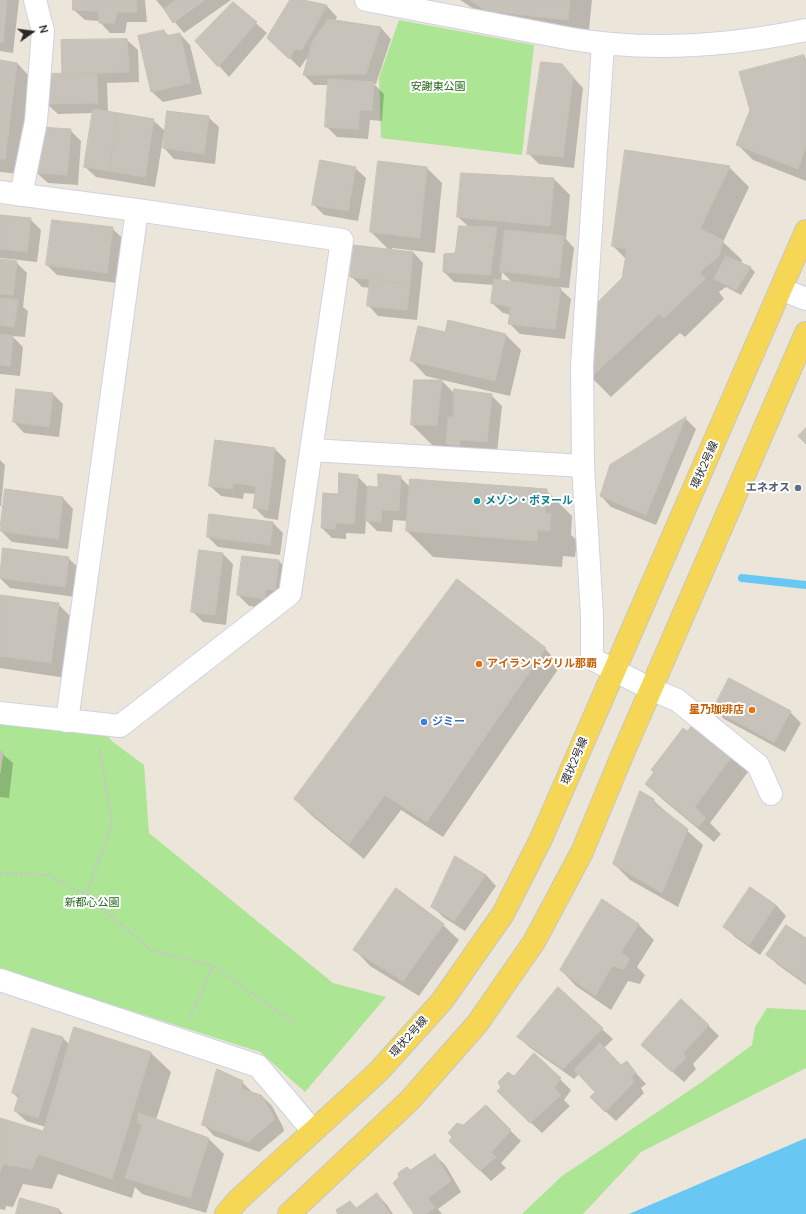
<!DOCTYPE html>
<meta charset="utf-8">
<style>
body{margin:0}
#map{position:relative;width:806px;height:1214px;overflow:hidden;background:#ece5da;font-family:Manrope,sans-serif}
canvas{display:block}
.north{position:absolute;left:12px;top:12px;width:40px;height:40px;-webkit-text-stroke:3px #fff;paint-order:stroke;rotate:76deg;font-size:11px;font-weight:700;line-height:16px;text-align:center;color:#292929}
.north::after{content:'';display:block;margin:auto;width:14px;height:18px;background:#292929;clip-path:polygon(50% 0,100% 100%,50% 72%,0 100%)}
</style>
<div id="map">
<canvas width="806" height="1214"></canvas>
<div class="north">N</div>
</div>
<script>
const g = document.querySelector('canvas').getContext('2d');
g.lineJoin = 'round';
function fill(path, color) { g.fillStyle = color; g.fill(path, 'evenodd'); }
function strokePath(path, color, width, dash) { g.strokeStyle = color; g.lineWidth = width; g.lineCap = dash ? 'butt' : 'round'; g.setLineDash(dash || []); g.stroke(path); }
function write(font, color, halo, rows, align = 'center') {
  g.font = font + ' Manrope,"Noto Sans JP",sans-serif'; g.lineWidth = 4; g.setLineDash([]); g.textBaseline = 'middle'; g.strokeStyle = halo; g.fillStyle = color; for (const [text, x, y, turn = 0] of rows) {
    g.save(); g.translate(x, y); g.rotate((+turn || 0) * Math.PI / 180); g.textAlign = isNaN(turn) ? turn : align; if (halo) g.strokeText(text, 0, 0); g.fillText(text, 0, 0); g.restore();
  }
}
fill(new Path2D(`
 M 399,20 L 534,45 L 522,155 L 381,138 L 379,78 Z
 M 0,717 L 96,724 L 113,742 L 144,765 L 149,833 L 333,983 L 386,997 L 305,1092 L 260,1052 L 0,969 Z
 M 767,1008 L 806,1010 L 806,1068 L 641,1152 L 583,1214 L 522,1214 L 562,1176 L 702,1082 L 752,1045 L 755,1027 Z`), '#ace594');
fill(new Path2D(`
 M 806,1138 L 806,1214 L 629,1214 Z`), '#68c8f3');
fill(new Path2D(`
 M 0,0 L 19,0 L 13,53 L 0,51 Z
 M 74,0 L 145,0 L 147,22 L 127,22 L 125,33 L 110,33 L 99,21 L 85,20 L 74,10 Z
 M 156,0 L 231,0 L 184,33 Z
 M 291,0 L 327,6 L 337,17 L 335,21 L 381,28 L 391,39 L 376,84 L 374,84 L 384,94 L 382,121 L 370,120 L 368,139 L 337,137 L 326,126 L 329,85 L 314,85 L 304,75 L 308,59 L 306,59 L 300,68 L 268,37 Z
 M 460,0 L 592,0 L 588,39 L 507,30 Z
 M 233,3 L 267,33 L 229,77 L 197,41 Z
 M 164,31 L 170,37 L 180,34 L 190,45 L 202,94 L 163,102 L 152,92 L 140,37 Z
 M 127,40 L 138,50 L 139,82 L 107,83 L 108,112 L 153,120 L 166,132 L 208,117 L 219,127 L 215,164 L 174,159 L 164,148 L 165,133 L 164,133 L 155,187 L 96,177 L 85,167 L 94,113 L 58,114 L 47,104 L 63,74 L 62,41 Z
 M 804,56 L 806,59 L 806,181 L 753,160 L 737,144 Z
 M 0,61 L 17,63 L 32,79 L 20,174 L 0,172 Z
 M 562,65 L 583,88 L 574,168 L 539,164 L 528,153 Z
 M 70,130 L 81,141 L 78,185 L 48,183 L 37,173 Z
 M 729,167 L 749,187 L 723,242 L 742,260 L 741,264 L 750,267 L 755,272 L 741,295 L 726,287 L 719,292 L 724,299 L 685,337 L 680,333 L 611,397 L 591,377 L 623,278 L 626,259 L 613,246 Z
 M 355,168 L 366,178 L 358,221 L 324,215 L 313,204 Z
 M 427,168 L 442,183 L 435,253 L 392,248 L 392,250 L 413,252 L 423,263 L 417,320 L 378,316 L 368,305 L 370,288 L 362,287 L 351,276 L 389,250 L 371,232 Z
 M 462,174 L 554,179 L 570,195 L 566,239 L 574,248 L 569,288 L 558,287 L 571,299 L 565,339 L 520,334 L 509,323 L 511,315 L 503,313 L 492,303 L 494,285 L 454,282 L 444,272 L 456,254 L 469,227 L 458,217 ZM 502,272 L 512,282 L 501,281 Z
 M 0,216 L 30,219 L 41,230 L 37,262 L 0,258 Z
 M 112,228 L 123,239 L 117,283 L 57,275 L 47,265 Z
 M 0,260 L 16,262 L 27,273 L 23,307 L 28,311 L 25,337 L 12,336 L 23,347 L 20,376 L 0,374 Z
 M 446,333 L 506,335 L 521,350 L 510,396 L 426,376 L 411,360 Z
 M 415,381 L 442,381 L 455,394 L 491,395 L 502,406 L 497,452 L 438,451 L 412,425 Z
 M 53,394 L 63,404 L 59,437 L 24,433 L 14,422 Z
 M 686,419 L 696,429 L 656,525 L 611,507 L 601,496 L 611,465 Z
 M 216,442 L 275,449 L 286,460 L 278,520 L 265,518 L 254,507 L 256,494 L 244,493 L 243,499 L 221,496 L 210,486 Z
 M 0,460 L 5,465 L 1,506 L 0,506 Z
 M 357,476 L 368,487 L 379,488 L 400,477 L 410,487 L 546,490 L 572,516 L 571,535 L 577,540 L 575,557 L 563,556 L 562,567 L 433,557 L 407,531 L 408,521 L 393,520 L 392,532 L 377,531 L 366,520 L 365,534 L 346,533 L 346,539 L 332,538 L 322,528 L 339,495 Z
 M 63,498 L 73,509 L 68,549 L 12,542 L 1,531 Z
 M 273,523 L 283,533 L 280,555 L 218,547 L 208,537 Z
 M 4,549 L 68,558 L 79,568 L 75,597 L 10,588 L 0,578 Z
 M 223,554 L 233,564 L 226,625 L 203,622 L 192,611 Z
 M 279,561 L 289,572 L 275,609 L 249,606 L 238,595 Z
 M 0,596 L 58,604 L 74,620 L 66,678 L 0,668 Z
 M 545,649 L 561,665 L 443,837 L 401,810 L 364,859 L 311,815 L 295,799 Z
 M 714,708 L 790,712 L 801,723 L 785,752 L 724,719 Z
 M 0,752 L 13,763 L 9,798 L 0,797 Z
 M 732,756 L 748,772 L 710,823 L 721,834 L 714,842 L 662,799 L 647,784 Z
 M 653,800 L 703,845 L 678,907 L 630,880 L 614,864 Z
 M 455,857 L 486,875 L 496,886 L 465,931 L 443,917 L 433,907 Z
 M 602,901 L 639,925 L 654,940 L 637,967 L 645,975 L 640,984 L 628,981 L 611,1010 L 576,986 L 561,970 Z
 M 776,905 L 786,916 L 760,955 L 735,937 L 725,927 Z
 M 443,925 L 459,940 L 419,996 L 370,966 L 355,950 Z
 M 806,939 L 806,985 L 778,965 L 767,955 Z
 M 708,1025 L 719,1036 L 693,1064 L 696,1069 L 684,1082 L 653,1055 Z
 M 75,1028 L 151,1053 L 171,1072 L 156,1120 L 209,1139 L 224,1154 L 206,1213 L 142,1194 L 135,1187 L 132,1198 L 58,1174 L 52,1189 L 23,1184 L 13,1207 L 6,1206 L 5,1210 L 0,1209 L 0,1119 L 44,1132 L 46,1127 L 26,1121 L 15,1111 L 19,1099 L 13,1093 L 63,1038 L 70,1045 Z
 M 602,1029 L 613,1039 L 604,1048 L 622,1066 L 626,1062 L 646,1084 L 641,1088 L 644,1093 L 616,1121 L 605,1111 L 596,1092 L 579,1074 L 574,1079 L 529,1047 L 519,1037 Z
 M 534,1054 L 571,1090 L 564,1100 L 570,1106 L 542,1133 L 509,1102 L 514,1078 Z
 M 242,1082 L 253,1093 L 261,1095 L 272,1106 L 283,1127 L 284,1131 L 259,1152 L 214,1136 L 204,1125 Z
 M 486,1107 L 521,1141 L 501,1163 L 506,1168 L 491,1181 L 461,1152 L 463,1126 Z
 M 435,1155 L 446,1166 L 461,1192 L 438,1209 L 442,1214 L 415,1214 L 400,1178 Z
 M 377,1194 L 387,1205 L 393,1214 L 339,1214 L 356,1209 Z
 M 20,1199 L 59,1210 L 63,1214 L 17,1214 Z`), '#0003');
strokePath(new Path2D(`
 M 742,578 L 806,585`), '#68c8f3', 8);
const building = new Path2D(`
 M 0,0 L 7,0 L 3,43 L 0,42 Z
 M 73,0 L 136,0 L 137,12 L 117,12 L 114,23 L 99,23 L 98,11 L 73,10 Z
 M 176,0 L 205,0 L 173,23 L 164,9 Z
 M 290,0 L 303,0 L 327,5 L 302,50 L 295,49 L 289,59 L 267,38 Z
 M 470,0 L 570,0 L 568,20 L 487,11 Z
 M 233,2 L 257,22 L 218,67 L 195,41 Z
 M 328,19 L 381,27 L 366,74 L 303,75 L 312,43 Z
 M 164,30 L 166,36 L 180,33 L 191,83 L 151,92 L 138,36 Z
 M 127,39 L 129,72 L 62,74 L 61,40 Z
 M 804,55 L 806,64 L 806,146 L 798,169 L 736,145 L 750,110 L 739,72 Z
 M 0,60 L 17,63 L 5,159 L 0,159 Z
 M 541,62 L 562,64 L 573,77 L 563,157 L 527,154 Z
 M 97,73 L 98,103 L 46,104 L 46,74 Z
 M 328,79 L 374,82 L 372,111 L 360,110 L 358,129 L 325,127 Z
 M 93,109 L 118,113 L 109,171 L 84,167 Z
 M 167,111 L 209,116 L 204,154 L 163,148 Z
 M 118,113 L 154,119 L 145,177 L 109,171 Z
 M 39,127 L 71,129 L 67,175 L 36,173 Z
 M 625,150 L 730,166 L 700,229 L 723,240 L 719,256 L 700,272 L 705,279 L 664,318 L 659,314 L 590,378 L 597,303 L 622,278 L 627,249 L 612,246 Z
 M 320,160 L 356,167 L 348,211 L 312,205 Z
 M 378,161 L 427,167 L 420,238 L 370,232 Z
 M 461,173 L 554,178 L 550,226 L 457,217 Z
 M 0,215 L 31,218 L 27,252 L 0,249 Z
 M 52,220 L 113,227 L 107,273 L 46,265 Z
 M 459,226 L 497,227 L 490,275 L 443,272 L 444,254 L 455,253 Z
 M 505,230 L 564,236 L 559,278 L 500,271 Z
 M 353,245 L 413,252 L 410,284 L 350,277 Z
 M 726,256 L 751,267 L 736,290 L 714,279 Z
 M 0,259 L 17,261 L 13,295 L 0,294 Z
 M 370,279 L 410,284 L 407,310 L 367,306 Z
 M 494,279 L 561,288 L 555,329 L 508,324 L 511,307 L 491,303 Z
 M 0,298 L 18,300 L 14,327 L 0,325 Z
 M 448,320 L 506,334 L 495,381 L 410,361 L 418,326 L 445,332 Z
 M 0,334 L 13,336 L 10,366 L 0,365 Z
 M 414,380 L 442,380 L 437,425 L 411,425 Z
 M 16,389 L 53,393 L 49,427 L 13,422 Z
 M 454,389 L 492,394 L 487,442 L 460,440 L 459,446 L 446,444 L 448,417 L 453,417 Z
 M 686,417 L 646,515 L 600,496 L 610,465 Z
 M 806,428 L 806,444 L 798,436 Z
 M 215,440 L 275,448 L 268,510 L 253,508 L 256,486 L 233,483 L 233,489 L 209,486 Z
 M 339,473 L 358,475 L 354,524 L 336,523 L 335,529 L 321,528 L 323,493 L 338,494 Z
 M 378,474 L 401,476 L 399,511 L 382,510 L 381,522 L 365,521 L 368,486 L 378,487 Z
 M 410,479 L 547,489 L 545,513 L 551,514 L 550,531 L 537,530 L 537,541 L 406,531 Z
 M 5,489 L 63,497 L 58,539 L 0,531 Z
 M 209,514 L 273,522 L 270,545 L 207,537 Z
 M 3,548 L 69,557 L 65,587 L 0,578 Z
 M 199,550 L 223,553 L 215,615 L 191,612 Z
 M 242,556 L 279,560 L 275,590 L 266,589 L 264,599 L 237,595 Z
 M 457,579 L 546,648 L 427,822 L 385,795 L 349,844 L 294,799 Z
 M 0,595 L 59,603 L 51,663 L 0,656 Z
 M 729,678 L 791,711 L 774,742 L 713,709 Z
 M 694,724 L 733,755 L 695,807 L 706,818 L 698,827 L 645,784 L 654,772 L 651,770 L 683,728 L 687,731 Z
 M 0,751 L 3,752 L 0,773 Z
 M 640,791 L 654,799 L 654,803 L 688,829 L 662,893 L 613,864 Z
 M 455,856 L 486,875 L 454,921 L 431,907 Z
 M 750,887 L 776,905 L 749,945 L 723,927 Z
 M 396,888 L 444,924 L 403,981 L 353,950 Z
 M 602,899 L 639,924 L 621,952 L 630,959 L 624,969 L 612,966 L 595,996 L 560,970 Z
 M 786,925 L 806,938 L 806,983 L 766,955 Z
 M 558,987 L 603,1028 L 563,1069 L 517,1037 Z
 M 681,999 L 709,1025 L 683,1053 L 686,1058 L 672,1072 L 641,1045 Z
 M 74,1027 L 151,1052 L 112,1179 L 38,1154 L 32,1169 L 3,1164 L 0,1172 L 0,1118 L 43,1131 Z
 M 32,1028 L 63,1037 L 38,1118 L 14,1111 L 19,1095 L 12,1093 Z
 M 600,1043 L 621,1065 L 627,1061 L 636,1073 L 631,1077 L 634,1082 L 605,1112 L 590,1097 L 595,1092 L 574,1070 Z
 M 534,1053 L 561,1078 L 554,1088 L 561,1095 L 530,1123 L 497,1091 L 501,1088 L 498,1082 L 508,1072 L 514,1076 Z
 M 217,1069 L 243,1081 L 241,1089 L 261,1095 L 273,1115 L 274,1120 L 248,1142 L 202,1125 Z
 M 486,1105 L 511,1130 L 491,1153 L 496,1157 L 480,1171 L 449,1141 L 452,1137 L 448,1133 L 457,1123 L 463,1125 Z
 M 139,1113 L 209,1138 L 190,1198 L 125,1178 L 142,1125 L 137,1122 Z
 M 435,1154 L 451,1181 L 428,1198 L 435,1208 L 425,1214 L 414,1214 L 393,1183 L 399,1177 L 398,1173 L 407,1167 L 410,1170 Z
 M 377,1193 L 390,1214 L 338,1214 L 336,1210 L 350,1201 L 356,1208 Z
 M 20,1198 L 59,1209 L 58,1214 L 16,1214 Z`);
fill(building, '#c7c2ba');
strokePath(building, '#c7c1b4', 1);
const minor = new Path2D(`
 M 366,0 L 572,39 C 650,52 729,46 806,30
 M 603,44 L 582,365 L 583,466 L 592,615 L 592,659 L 651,689 L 677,700 L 758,765 L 771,794
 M 0,192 L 137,210 L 342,240 L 290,594 L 120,726 L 0,713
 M 21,195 L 36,121 L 43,31 L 35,0
 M 781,289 L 806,299
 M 311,450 L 583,466
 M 67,721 L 137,210
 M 0,980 L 258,1066 L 313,1131`);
const major = new Path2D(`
 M 226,1214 L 238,1200 L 378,1072 L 442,1001 L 503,914 L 541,839 L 806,231
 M 289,1214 L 410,1100 L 477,1024 L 534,942 L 582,852 L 621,758 L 806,333`);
strokePath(minor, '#cfd2e3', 24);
strokePath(major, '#c7c7c7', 24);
strokePath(new Path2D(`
 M 100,750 L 112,824 L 86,895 L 151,950 L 213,966 L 296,1024
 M 0,873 L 48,875 L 86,895
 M 190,1017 L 213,966`), '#c7c7c7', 2.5, [3, 2]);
strokePath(minor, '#fff', 22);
strokePath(major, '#f5d755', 22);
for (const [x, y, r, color] of [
 [798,488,4,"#5c6f8a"],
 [477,501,4,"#0f9aa8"],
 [479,664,4,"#e8710a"],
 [752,710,4,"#e8710a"],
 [424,722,4,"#3f7fe0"]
]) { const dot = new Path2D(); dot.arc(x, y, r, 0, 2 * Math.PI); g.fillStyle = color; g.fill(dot); strokePath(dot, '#fff', 1.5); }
write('11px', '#246817', '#fff', [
 ["安謝東公園",438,87],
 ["新都心公園",92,903]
]);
write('11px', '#292929', '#fff', [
 ["環状2号線",705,465,-66],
 ["環状2号線",575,761,-67],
 ["環状2号線",409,1037,-48]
]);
write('bold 11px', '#4e5e75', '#fff', [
 ["エネオス",790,488]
], 'right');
write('bold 11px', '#0d838f', '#fff', [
 ["メゾン・ボヌール",485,501]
], 'left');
write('bold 11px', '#c56008', '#fff', [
 ["アイランドグリル那覇",487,664],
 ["星乃珈琲店",744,710,"right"]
], 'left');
write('bold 11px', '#366cbe', '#fff', [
 ["ジミー",432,722]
], 'left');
</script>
